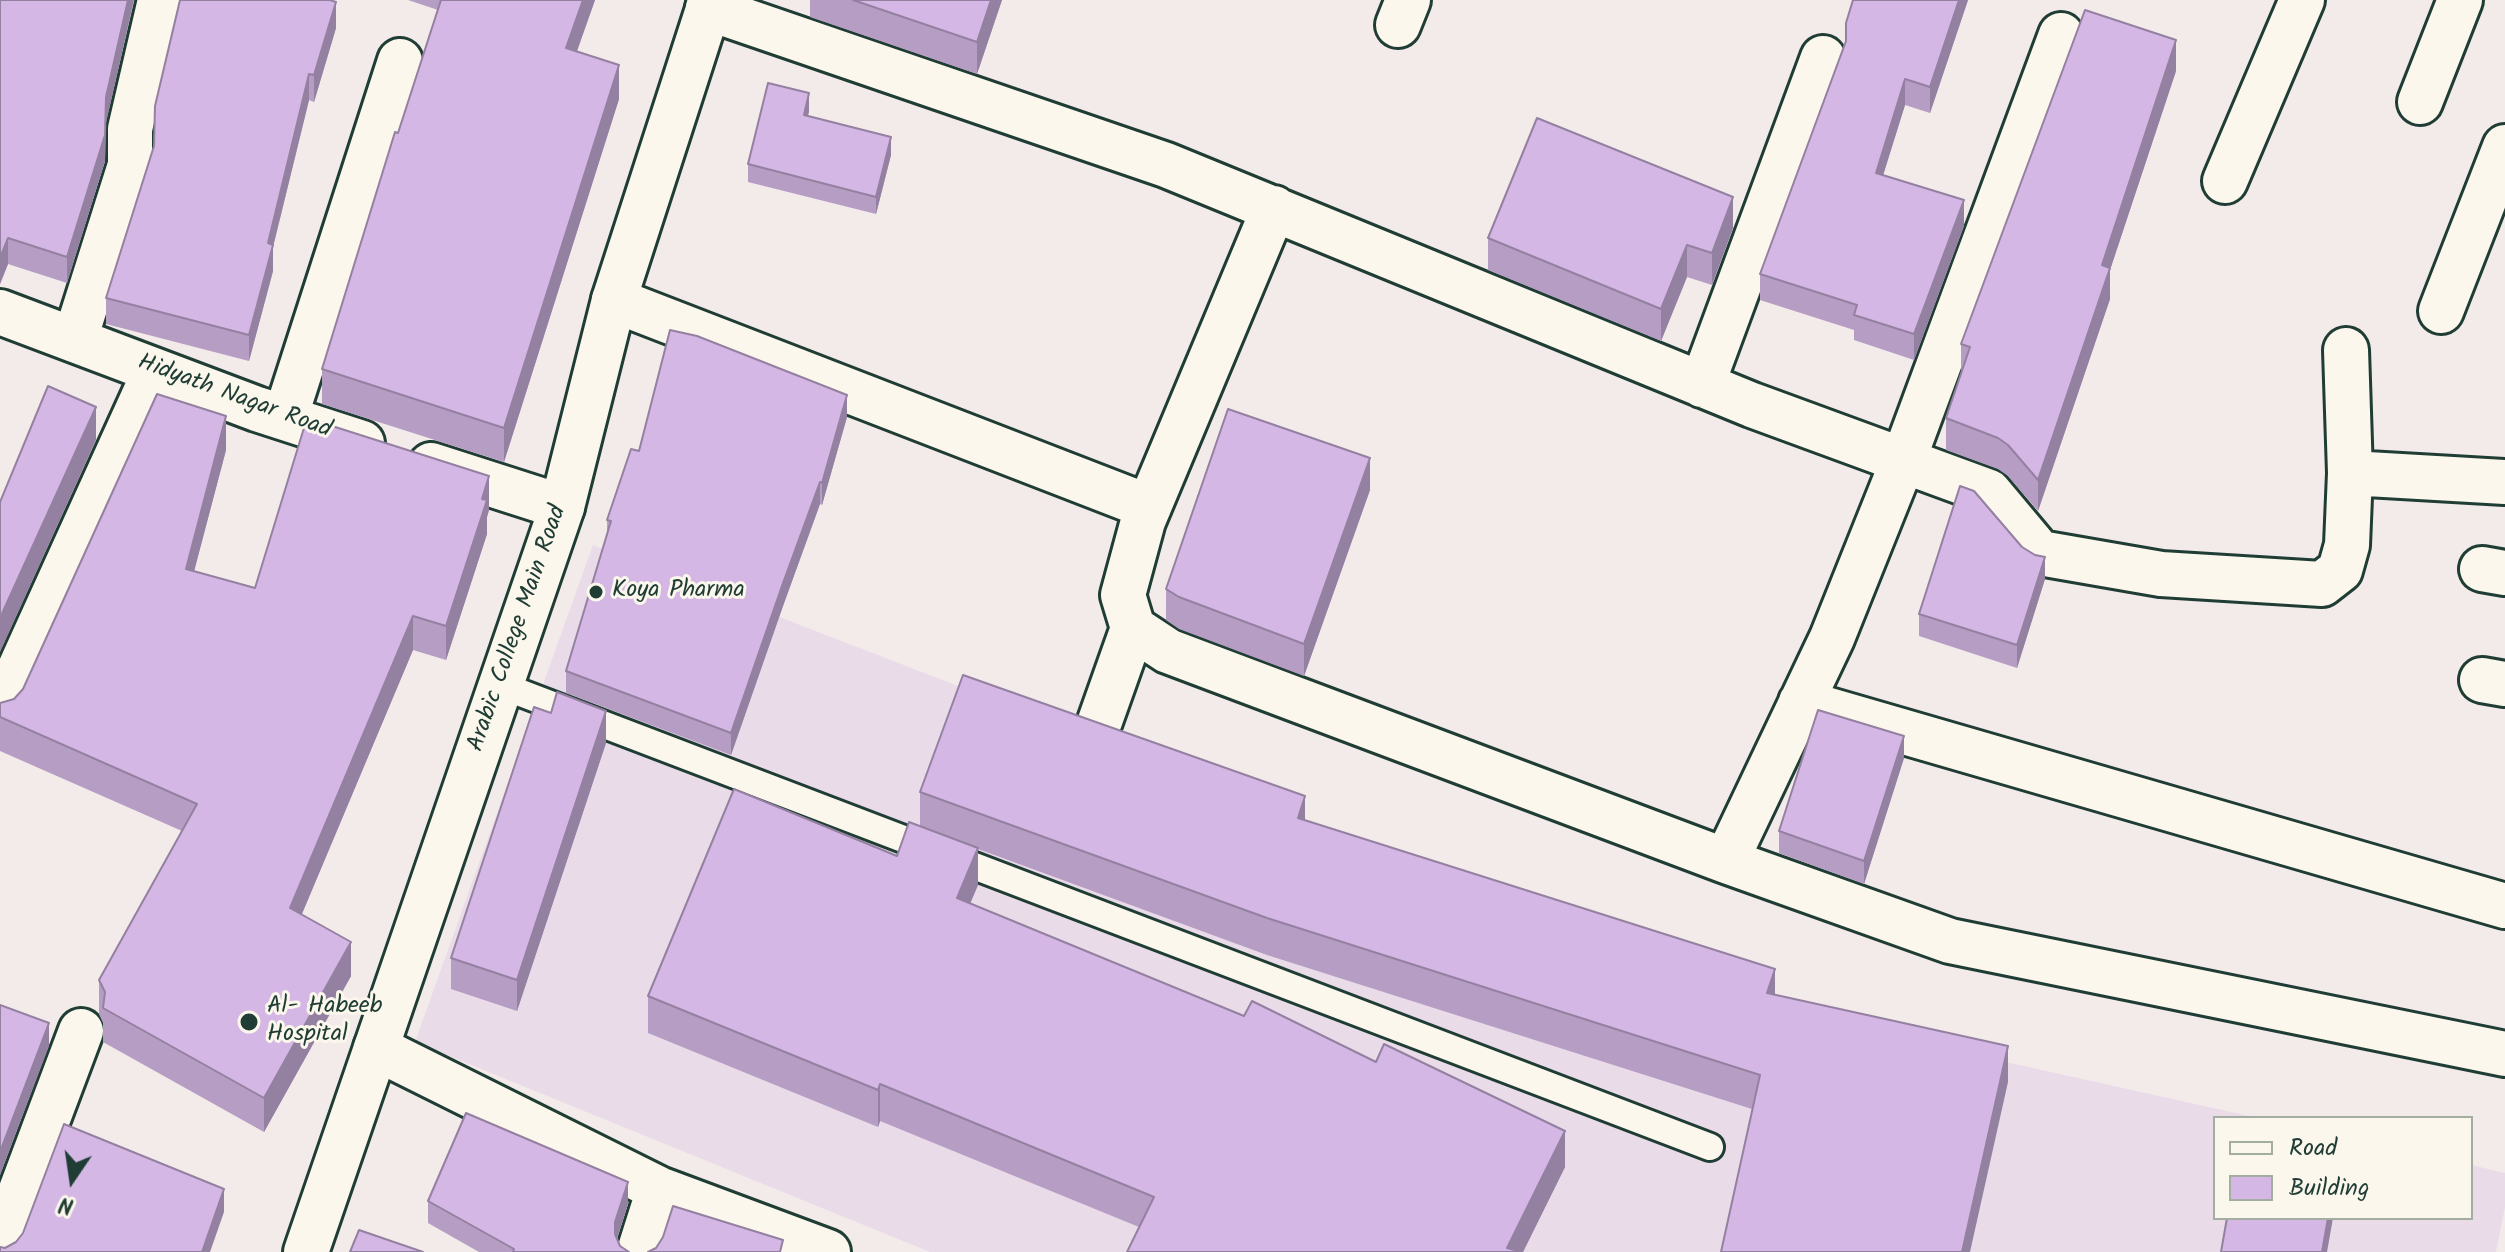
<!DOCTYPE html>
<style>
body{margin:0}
#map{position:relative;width:2505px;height:1252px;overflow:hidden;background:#f3eaea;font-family:Kalam,sans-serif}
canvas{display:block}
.legend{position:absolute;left:2213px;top:1116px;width:260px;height:104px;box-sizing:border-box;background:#fbf7ec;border:2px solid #a3ada2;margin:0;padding:10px 14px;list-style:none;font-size:24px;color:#1f3d34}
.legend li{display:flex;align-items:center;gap:16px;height:40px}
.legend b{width:40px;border:2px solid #a3ada2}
.north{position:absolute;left:32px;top:1140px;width:80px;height:80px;-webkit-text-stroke:6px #fbf7ec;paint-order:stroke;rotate:193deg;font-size:22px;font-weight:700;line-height:32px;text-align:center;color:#1f3d34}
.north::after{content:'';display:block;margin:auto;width:28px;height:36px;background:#1f3d34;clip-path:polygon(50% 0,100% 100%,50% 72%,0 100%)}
</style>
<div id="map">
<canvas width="2505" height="1252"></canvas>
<ul class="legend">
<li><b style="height:10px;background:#fbf7ec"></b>Road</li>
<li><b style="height:22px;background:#d4b7e4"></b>Building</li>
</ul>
<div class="north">N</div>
</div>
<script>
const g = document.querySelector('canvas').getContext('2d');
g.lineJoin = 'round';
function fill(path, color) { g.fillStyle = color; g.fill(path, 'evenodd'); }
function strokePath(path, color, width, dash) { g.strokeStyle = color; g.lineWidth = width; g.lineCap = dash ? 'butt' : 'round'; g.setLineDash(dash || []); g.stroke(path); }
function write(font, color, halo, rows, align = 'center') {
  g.font = font + ' Kalam,sans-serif'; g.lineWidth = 6; g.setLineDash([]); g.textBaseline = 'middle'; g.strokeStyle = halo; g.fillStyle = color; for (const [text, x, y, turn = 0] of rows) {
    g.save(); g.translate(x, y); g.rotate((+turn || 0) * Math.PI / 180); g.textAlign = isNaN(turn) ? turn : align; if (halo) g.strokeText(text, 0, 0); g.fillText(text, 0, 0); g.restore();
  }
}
fill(new Path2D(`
 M 593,545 L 1830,1023 L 2258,1118 L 2215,1118 L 2215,1218 L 2471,1218 L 2471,1165 L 2505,1173 L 2505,1207 L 2496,1252 L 930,1252 L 415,1042 Z`), '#eadbe8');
const service = new Path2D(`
 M 500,685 L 1710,1147`);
const minor = new Path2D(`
 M 708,8 L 1166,165 L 1752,405 L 1989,492 L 2040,553 L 2161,574 L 2322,584 L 2340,570 L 2347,545 L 2350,473 L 2346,350
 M 1398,25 L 1408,0
 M 2420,102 L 2460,0
 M 2225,181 L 2302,0
 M 1274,208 L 1143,521 L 1123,595 L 1133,628 L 1168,651 L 1726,861 L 1950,941 L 2505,1054
 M 614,300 L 1149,507
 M 2441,311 L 2505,147
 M 0,312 L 257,409 L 362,443
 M 75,339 L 130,165 L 130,129 L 160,0
 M 1702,385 L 1823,58
 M 285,418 L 400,61
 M 431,465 L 562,507
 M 2350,473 L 2505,482
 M 2482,569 L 2505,573
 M 2482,680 L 2505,684
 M 1801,702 L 2505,906
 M 0,712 L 155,371
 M 1100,721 L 1133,628
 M 1726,861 L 1832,638 L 1903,461 L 2061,35
 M 376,1048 L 659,1189 L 828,1252
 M 0,1246 L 81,1031
 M 639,1252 L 659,1189`);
const secondary = new Path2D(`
 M 306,1252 L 562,507 L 614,300 L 711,0`);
strokePath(service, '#1f3d34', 32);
strokePath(minor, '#1f3d34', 50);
strokePath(secondary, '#1f3d34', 50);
strokePath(service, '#fbf7ec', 26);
strokePath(minor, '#fbf7ec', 44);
strokePath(secondary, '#fbf7ec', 44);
fill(new Path2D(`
 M 0,0 L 106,123 L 105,161 L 67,283 L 8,264 L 0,284 Z
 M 408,0 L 595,0 L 577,51 L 619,99 L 504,462 L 322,404 L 322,369 L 438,10 Z
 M 810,0 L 1002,0 L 977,74 L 810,17 Z
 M 1968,0 L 1930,113 L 1905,105 L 1883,175 L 1964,226 L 1914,360 L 1854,340 L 1854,330 L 1760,300 L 1760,274 L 1846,44 L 1846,23 Z
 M 336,28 L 314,102 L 309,100 L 273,247 L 273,271 L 249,361 L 106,324 L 106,298 L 154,146 Z
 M 2176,71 L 2110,270 L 2110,299 L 2038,511 L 2008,476 L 1998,469 L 1946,450 L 1946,418 L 1961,374 L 1961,344 Z
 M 809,111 L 808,116 L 891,155 L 876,214 L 748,182 L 748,164 Z
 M 1733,228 L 1712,285 L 1687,277 L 1661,341 L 1488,270 L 1488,238 Z
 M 847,417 L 822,505 L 820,504 L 783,606 L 731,755 L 566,693 L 566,671 L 607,534 L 607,520 L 639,451 Z
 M 226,450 L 194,571 L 255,588 L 489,510 L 487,517 L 487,534 L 446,660 L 413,650 L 302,914 L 351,976 L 264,1132 L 103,1042 L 103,1023 L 99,1014 L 99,980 L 182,831 L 0,751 L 0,703 L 14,699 Z
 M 1370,490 L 1304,676 L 1179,629 L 1166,620 L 1166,589 Z
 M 2045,579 L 2017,668 L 1919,636 L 1919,614 Z
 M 606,743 L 517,1011 L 451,989 L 451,958 Z
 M 1904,758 L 1864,884 L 1779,853 L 1779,831 Z
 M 920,792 L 1305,820 L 2008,1082 L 1752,1109 L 1267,955 L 978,849 L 978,885 L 970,903 L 1565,1167 L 1523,1252 L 1139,1227 L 880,1121 L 878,1127 L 648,1033 L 648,996 L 897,856 L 920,826 Z
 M 428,1201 L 628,1204 L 617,1239 L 620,1246 L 629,1252 L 479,1252 L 428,1223 Z`), '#b69dc4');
fill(new Path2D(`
 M 128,0 L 134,0 L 106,123 L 105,161 L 67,283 L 67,257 Z
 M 583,0 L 595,0 L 566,82 L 566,48 Z
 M 991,0 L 1002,0 L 977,74 L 977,42 Z
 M 1959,0 L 1968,0 L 1930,113 L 1930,87 Z
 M 336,2 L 336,28 L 314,102 L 314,75 Z
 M 2176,40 L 2176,71 L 2110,270 L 2110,299 L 2038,511 L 2038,480 L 2102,265 Z
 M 619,65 L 619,99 L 504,462 L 504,428 Z
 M 309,74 L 309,100 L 273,247 L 273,271 L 249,361 L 249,335 L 268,243 Z
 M 1905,79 L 1905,105 L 1876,198 L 1876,173 Z
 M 809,93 L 809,111 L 804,133 L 804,115 Z
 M 891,137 L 891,155 L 876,214 L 876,197 Z
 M 1733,197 L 1733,228 L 1712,285 L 1712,253 Z
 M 1964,200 L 1964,226 L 1914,360 L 1914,334 Z
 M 8,238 L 8,264 L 0,284 L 0,258 Z
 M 1687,245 L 1687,277 L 1661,341 L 1661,309 Z
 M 847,395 L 847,417 L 822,505 L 822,483 Z
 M 96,407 L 96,440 L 0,652 L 0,618 Z
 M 226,416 L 226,450 L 186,602 L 186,569 Z
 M 1370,458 L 1370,490 L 1304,676 L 1304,644 Z
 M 489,476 L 489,510 L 487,517 L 487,534 L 446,660 L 446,626 Z
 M 820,482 L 820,504 L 783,606 L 731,755 L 731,733 L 783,583 Z
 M 2045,557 L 2045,579 L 2017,668 L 2017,645 Z
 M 413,616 L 413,650 L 290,942 L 290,908 Z
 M 606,711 L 606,743 L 517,1011 L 517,980 Z
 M 1904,736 L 1904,758 L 1864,884 L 1864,861 Z
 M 1305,796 L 1305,833 L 1298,818 Z
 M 978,848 L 978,885 L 957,935 L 957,898 Z
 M 351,942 L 351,976 L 264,1132 L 264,1098 Z
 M 1775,969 L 1775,1006 L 1767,993 Z
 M 49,1023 L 49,1046 L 0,1175 L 0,1152 Z
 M 2008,1046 L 2008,1082 L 1970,1252 L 1962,1252 Z
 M 880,1084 L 880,1121 L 878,1127 L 878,1090 Z
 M 1565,1131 L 1565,1167 L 1523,1252 L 1507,1248 Z
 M 628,1182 L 628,1204 L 615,1244 L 615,1252 L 615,1222 Z
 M 224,1189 L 224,1212 L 210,1252 L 202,1252 Z
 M 2328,1218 L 2333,1218 L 2327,1252 L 2322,1252 Z`), '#9480a0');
const building = new Path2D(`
 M 0,0 L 128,0 L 106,97 L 105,135 L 67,257 L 8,238 L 0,258 Z
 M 180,0 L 330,0 L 336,2 L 314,75 L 309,74 L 268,243 L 273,245 L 249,335 L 106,298 L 154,146 L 155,106 Z
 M 441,0 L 583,0 L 566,48 L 619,65 L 504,428 L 322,369 L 395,132 L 398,133 Z
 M 853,0 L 991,0 L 977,42 Z
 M 1853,0 L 1959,0 L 1930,87 L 1905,79 L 1876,173 L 1964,200 L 1914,334 L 1854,315 L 1857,305 L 1760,274 L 1846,41 L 1846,23 Z
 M 2085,10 L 2176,40 L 2102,265 L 2110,268 L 2038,480 L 2008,445 L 1998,438 L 1946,418 L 1970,347 L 1961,344 Z
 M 768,83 L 809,93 L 804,115 L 891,137 L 876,197 L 748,164 Z
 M 1537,118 L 1733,197 L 1712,253 L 1687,245 L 1661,309 L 1488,238 Z
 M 670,330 L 697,336 L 847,395 L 822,483 L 820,482 L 783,583 L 731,733 L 566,671 L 611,521 L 607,520 L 631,449 L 639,451 Z
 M 48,386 L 96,407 L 0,618 L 0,502 Z
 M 157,394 L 226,416 L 186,569 L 255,588 L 307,418 L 489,476 L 482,499 L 487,500 L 446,626 L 413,616 L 290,908 L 351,942 L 264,1098 L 103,1008 L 105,992 L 99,980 L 197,804 L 0,717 L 0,703 L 14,699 L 23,689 Z
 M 1228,409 L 1370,458 L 1304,644 L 1179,597 L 1166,589 Z
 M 1960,486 L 1974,491 L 2022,547 L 2035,555 L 2045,557 L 2017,645 L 1919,614 Z
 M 963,675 L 1305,796 L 1298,818 L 1775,969 L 1767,993 L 2008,1046 L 1962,1252 L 1721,1252 L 1760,1075 L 1267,918 L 920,792 Z
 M 557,692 L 606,711 L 517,980 L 451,958 L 534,707 L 551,713 Z
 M 1818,710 L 1904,736 L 1864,861 L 1779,831 Z
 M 734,789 L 897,856 L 909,822 L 978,848 L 957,898 L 1244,1016 L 1252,1001 L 1376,1062 L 1384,1044 L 1565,1131 L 1507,1248 L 1522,1252 L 1127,1252 L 1154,1197 L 880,1084 L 878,1090 L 648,996 Z
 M 0,1005 L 49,1023 L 0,1152 Z
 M 466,1113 L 628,1182 L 615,1222 L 615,1234 L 620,1246 L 629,1252 L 513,1252 L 514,1249 L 428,1201 Z
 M 64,1124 L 224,1189 L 202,1252 L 0,1252 L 0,1247 L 5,1248 L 16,1242 L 23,1233 Z
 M 673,1206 L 783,1240 L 780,1252 L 648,1252 L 656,1248 L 663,1237 Z
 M 2227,1218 L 2328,1218 L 2322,1252 L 2221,1252 Z
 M 359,1230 L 423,1252 L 350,1252 Z`);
fill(building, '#d4b7e4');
strokePath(building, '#9480a0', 2);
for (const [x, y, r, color] of [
 [596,592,8,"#1f3d34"],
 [249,1022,10,"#1f3d34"]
]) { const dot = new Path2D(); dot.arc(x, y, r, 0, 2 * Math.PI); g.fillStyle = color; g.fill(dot); strokePath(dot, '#fbf7ec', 3); }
write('24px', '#1f3d34', '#fbf7ec', [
 ["Hidyath Nagar Road",234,398,20],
 ["Arabic College Main Road",519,629,-71]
]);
write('24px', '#1f3d34', '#fbf7ec', [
 ["Koya Pharma",612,592],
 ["Al- Habeeb",267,1008],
 ["Hospital",267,1036]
], 'left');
</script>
